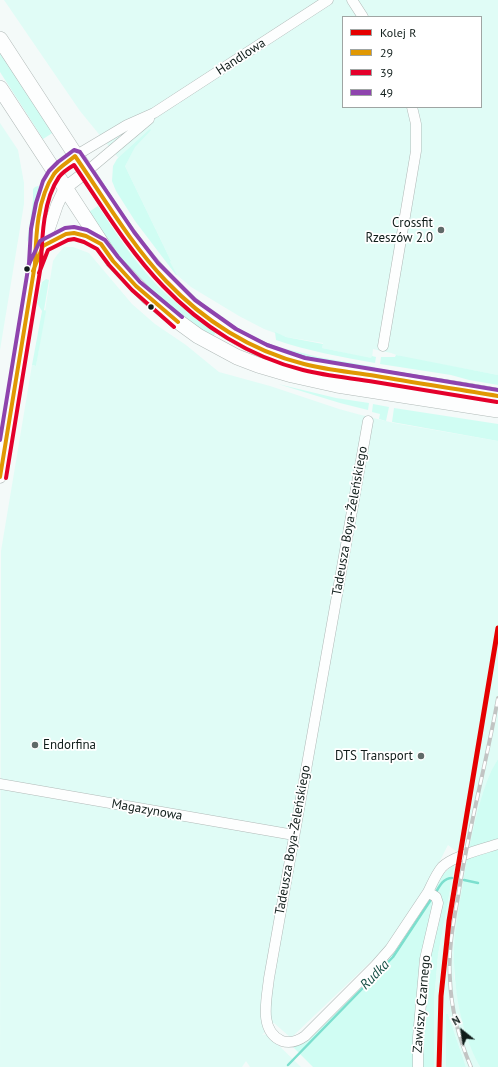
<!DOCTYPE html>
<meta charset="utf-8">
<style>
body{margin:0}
#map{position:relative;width:498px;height:1067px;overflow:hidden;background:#f4faf9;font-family:"PT Sans",sans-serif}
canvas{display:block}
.legend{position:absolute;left:342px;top:16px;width:140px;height:92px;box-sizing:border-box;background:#fff;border:1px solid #9fa5a3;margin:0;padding:5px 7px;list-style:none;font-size:12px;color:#101d1a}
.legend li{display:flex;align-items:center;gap:8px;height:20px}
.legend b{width:20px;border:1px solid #9fa5a3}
.north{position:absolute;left:442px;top:1011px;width:40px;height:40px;-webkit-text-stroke:3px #fff;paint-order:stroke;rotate:330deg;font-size:11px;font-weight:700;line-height:16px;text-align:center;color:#101d1a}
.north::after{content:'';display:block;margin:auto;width:14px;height:18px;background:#101d1a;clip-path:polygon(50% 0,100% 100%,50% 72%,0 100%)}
</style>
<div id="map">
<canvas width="498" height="1067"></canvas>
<ul class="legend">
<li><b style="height:5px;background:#e50000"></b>Kolej R</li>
<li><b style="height:5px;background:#e09803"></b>29</li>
<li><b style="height:5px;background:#e4002b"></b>39</li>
<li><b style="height:5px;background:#8e44ad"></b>49</li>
</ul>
<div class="north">N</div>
</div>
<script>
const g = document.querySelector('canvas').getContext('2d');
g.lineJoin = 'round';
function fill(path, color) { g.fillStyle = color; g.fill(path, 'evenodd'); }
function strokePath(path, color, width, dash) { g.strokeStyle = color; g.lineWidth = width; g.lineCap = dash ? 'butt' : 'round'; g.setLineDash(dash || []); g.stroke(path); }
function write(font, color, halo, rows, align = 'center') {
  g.font = font + ' "PT Sans",sans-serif'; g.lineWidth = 3.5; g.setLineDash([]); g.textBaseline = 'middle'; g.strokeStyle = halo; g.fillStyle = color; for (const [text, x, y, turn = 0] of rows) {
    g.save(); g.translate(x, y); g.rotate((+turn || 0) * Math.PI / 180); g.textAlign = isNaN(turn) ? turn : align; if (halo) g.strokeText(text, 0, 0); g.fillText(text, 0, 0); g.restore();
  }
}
fill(new Path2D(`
 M 4,0 L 498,0 L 498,375 L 402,357 L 391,353 L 373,349 L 372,359 L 322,348 L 323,343 L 286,337 L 264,329 L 239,316 L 191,287 L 177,275 L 169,262 L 171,261 L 125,166 L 80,111 ZM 343,17 L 481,17 L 481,107 L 343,107 Z
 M 0,123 L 18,150 L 24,183 L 24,204 L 0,350 Z
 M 64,247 L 73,247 L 89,253 L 132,304 L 155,324 L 186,345 L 219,372 L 270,386 L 339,409 L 361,415 L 394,423 L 498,441 L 498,759 L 494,766 L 480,805 L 469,849 L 462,886 L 454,946 L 454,976 L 460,1009 L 469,1042 L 480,1067 L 466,1067 L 448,1014 L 446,1015 L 446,1067 L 434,1067 L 434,1001 L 438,955 L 457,852 L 448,845 L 425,890 L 389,944 L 291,1038 L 274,1023 L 262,1035 L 267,1034 L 301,1067 L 250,1067 L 246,1061 L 242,1067 L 0,1067 L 1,551 L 32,365 L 36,366 L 53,261 L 57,255 Z`), '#e0fcf6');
fill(new Path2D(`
 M 0,48 L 54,132 L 43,139 L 0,72 Z
 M 150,129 L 151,130 L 135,147 L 125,166 L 171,261 L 170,262 L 177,275 L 176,275 L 135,221 L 116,191 L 112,181 L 113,166 L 117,159 Z
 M 38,186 L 40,187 L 33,230 L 27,242 L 33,200 L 33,189 L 35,187 Z
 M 98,206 C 121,241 144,277 178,304 C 190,313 203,322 216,331 L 214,336 L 212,337 L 189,323 L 131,273 L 87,213 Z
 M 46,279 L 49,280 L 44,310 L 46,311 L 36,366 L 32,365 L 42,311 L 37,303 L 42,282 Z
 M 275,332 L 286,337 L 323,344 L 322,348 L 371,358 L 372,356 L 376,357 L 375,363 C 342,357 308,351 276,340 Z
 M 283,348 L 318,357 L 375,367 L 374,371 L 315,360 Z
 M 396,355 L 498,375 L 498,385 L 469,380 L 451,375 L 380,364 L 381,357 L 395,357 Z
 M 278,384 L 336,398 L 369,403 L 368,410 L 340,403 Z
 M 373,404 L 389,407 L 386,421 L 379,419 L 380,414 L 372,412 Z
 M 394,408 L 498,424 L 498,441 L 392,422 Z
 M 498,759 L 498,839 L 469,849 C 475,822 483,782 498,759 Z
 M 498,849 L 498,1067 L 480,1067 C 461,1032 453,988 454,948 C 454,939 456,929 457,920 C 460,900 463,880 467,859 Z
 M 455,863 L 438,955 L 434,1001 L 434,1067 L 421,1067 L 426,977 L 436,926 L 432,891 L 441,876 Z
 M 428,898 L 435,902 L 415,1004 L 415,1067 L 313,1067 L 292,1046 L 300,1044 Z
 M 446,1014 L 448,1014 L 466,1067 L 446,1067 Z`), '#d0fdf3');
strokePath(new Path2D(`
 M 464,880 L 478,883
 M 435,894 C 439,887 443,878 452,878
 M 288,1065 L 393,957 L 432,898`), '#7cdfce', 2.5);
const minor = new Path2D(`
 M 352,0 L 363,17
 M 75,156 L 127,125 L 154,113 L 328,0
 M 86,172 L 149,119
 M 383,346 L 416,151 L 416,124 L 412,107
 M 368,421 L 269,978 C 267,998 258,1031 282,1041 C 291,1044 298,1041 305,1036 L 375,966 L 390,949 L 428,892
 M 0,784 L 294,835
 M 418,1067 L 418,1037 L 425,959 L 438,903 L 436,897 L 428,892 C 432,884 436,874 442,867 C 453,856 483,849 498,844`);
const tertiary = new Path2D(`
 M 43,246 C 70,231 74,230 101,244
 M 37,259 L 43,246 L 57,205 L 65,188 L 86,172
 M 0,477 L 35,264 C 35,239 39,195 54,174 C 59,167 69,161 75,156`);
const primary = new Path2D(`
 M 0,39 C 29,83 57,127 86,171 C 99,191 112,212 126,231 C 165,286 216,335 282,357 C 313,368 346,372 378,377 C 418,383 458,389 498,396
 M 0,88 L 113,261 L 147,296 L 176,320 L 198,336 L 237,357 L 258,365 L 292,375 L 337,385 L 498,410`);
strokePath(minor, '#b1bab8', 11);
strokePath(tertiary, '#b1bab8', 13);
strokePath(primary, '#b1bab8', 16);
strokePath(minor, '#fdfefe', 10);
strokePath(tertiary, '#fdfefe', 12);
strokePath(primary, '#fdfefe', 15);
const rail = new Path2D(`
 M 471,1067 C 459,1039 451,1009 450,979 C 448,951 453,924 458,897 C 468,830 486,765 498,698`);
strokePath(rail, '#c2c4c3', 4);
strokePath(rail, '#fff', 2.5, [8]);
strokePath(new Path2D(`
 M 33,271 L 43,246 L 66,234 L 74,233 L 86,236 L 101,244 L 113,261 L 136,286 L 178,322
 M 0,477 L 35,264 C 36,235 37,199 54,174 C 59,167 68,162 75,156 C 104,198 130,243 166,281 C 203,320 251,351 304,364 C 327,370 352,372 376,376 C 416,383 457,389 498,396`), '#e09803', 4);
strokePath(new Path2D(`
 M 39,273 L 48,250 L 68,240 L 74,239 L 84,242 L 97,249 L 109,265 L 132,290 L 174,327
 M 6,478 L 41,265 C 42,238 43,200 59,177 C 63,172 69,168 74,165 C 102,206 128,250 163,286 C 201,326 250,357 303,370 C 327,376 351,378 375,382 C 416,389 456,395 497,402`), '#e4002b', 4);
strokePath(new Path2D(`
 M 27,269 L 30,262 L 40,241 L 65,228 L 74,227 L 87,230 L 105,240 L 118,257 L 140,282 L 182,317
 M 0,440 L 29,263 L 31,229 L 36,203 L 43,181 L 49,171 L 58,162 L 74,150 L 80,152 L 134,232 L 158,263 L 195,300 L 236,329 L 267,345 L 305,358 L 498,390`), '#8e44ad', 4);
strokePath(new Path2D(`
 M 439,1067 L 441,996 L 449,921 L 498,628`), '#e50000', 5);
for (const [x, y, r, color] of [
 [441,230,4,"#606a68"],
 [27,269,3.5,"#101d1a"],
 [151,307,3.5,"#101d1a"],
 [35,745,4,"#606a68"],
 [421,756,4,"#606a68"]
]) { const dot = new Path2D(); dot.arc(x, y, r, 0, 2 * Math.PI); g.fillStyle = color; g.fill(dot); strokePath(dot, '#fff', 1.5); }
write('13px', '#101d1a', '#fff', [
 ["Handlowa",241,57,-33],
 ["Tadeusza Boya-Żeleńskiego",350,521,-80],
 ["Magazynowa",147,810,10],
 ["Tadeusza Boya-Żeleńskiego",293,840,-80],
 ["Zawiszy Czarnego",422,1004,-85]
]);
write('13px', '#101d1a', '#fff', [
 ["Crossfit",433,223],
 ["Rzeszów 2.0",433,238],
 ["Endorfina",43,745,"left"],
 ["DTS Transport",413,756]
], 'right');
write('italic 14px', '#154f45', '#fff', [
 ["Rudka",375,975,-46]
]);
</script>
